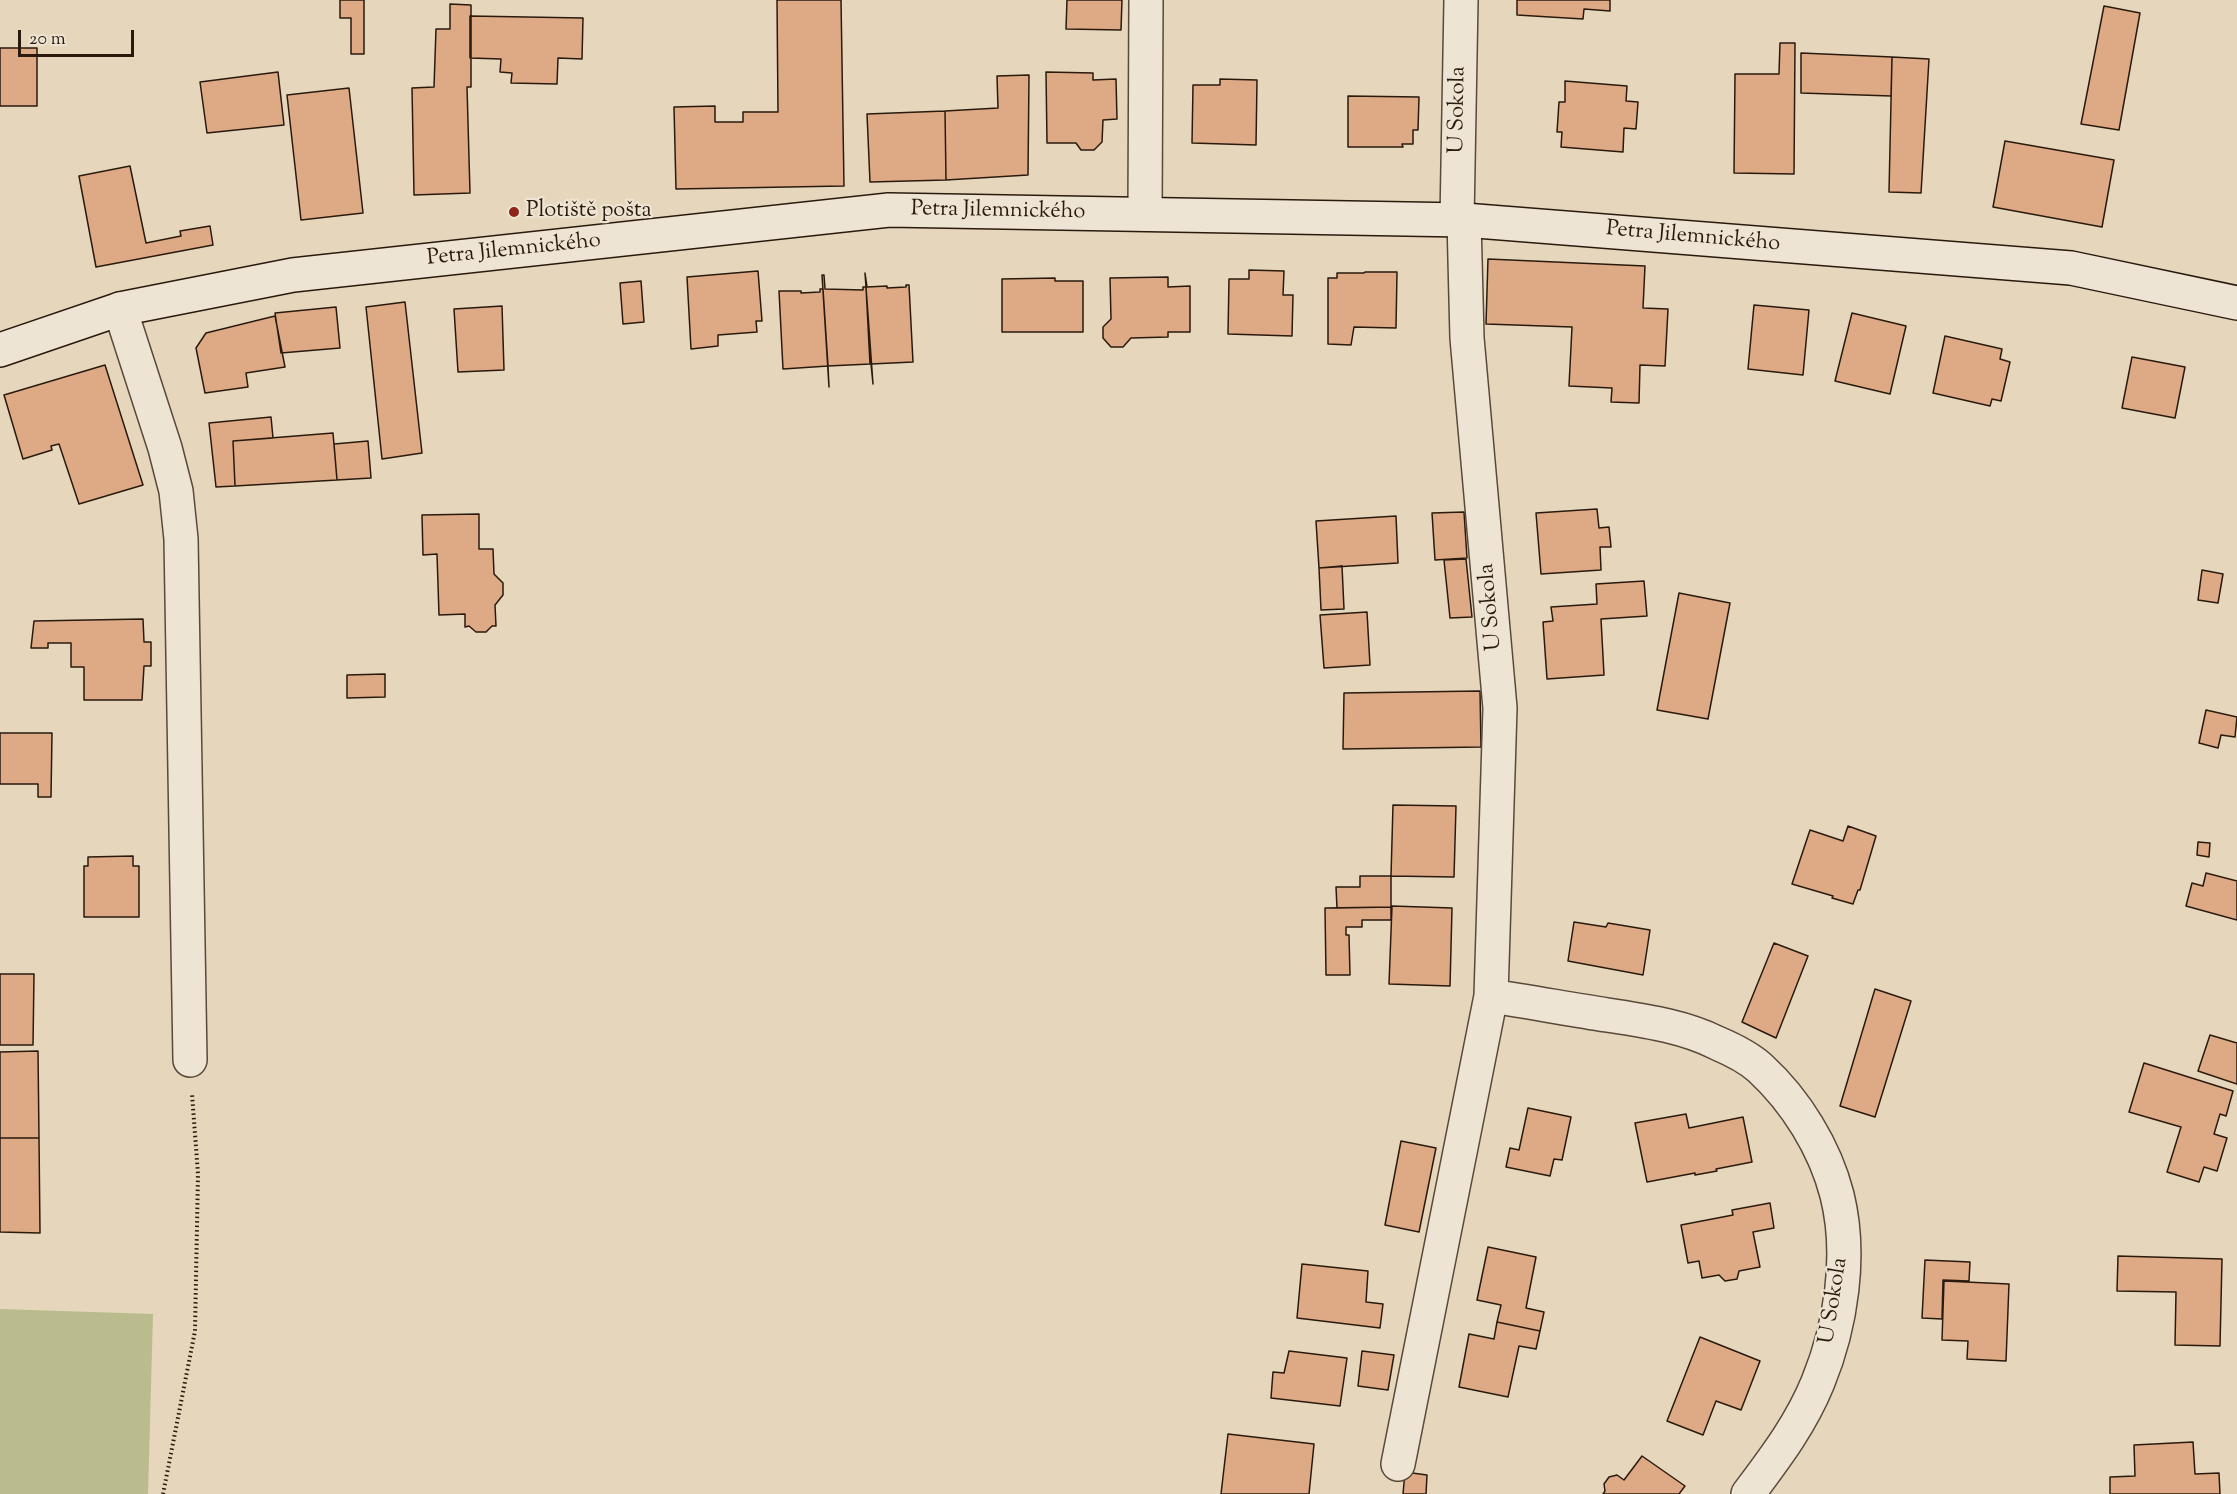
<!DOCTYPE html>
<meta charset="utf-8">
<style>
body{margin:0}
#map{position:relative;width:2237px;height:1494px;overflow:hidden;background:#e5d6bc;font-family:"Sorts Mill Goudy",serif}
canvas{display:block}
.scale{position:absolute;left:18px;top:30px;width:116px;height:27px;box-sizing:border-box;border:3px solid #2a1a0e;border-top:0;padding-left:8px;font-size:18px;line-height:21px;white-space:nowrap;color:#2a1a0e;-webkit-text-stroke:4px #eee4d3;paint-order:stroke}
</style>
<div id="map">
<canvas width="2237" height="1494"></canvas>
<div class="scale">20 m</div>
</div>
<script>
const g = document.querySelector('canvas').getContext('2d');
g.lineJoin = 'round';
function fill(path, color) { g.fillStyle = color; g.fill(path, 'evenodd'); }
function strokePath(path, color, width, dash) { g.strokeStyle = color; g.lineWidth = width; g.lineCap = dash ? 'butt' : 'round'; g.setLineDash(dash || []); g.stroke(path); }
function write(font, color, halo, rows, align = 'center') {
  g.font = font + ' "Sorts Mill Goudy",serif'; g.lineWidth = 4.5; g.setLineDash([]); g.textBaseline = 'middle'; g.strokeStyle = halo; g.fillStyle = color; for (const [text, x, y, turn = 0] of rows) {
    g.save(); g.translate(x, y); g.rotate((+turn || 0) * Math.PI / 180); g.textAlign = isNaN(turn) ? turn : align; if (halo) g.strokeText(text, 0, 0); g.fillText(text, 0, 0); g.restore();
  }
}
fill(new Path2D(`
 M 0,1309 L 153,1314 L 148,1494 L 0,1494 Z`), '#babc8d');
const building = new Path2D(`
 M 340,0 L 364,0 L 364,54 L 351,54 L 351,18 L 340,18 Z
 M 777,0 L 841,0 L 844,186 L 676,189 L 674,107 L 715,106 L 715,122 L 743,122 L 743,112 L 778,112 Z
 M 1067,0 L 1122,0 L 1121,30 L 1066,29 Z
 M 1517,0 L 1610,0 L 1610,11 L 1584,9 L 1583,19 L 1517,15 Z
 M 450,4 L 471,5 L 471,87 L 467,87 L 470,193 L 414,195 L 412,88 L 434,87 L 436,29 L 450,29 Z
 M 2104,6 L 2140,13 L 2119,130 L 2081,124 Z
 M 470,16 L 583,18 L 582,59 L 558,58 L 557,84 L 511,83 L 512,73 L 500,72 L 501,59 L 470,58 Z
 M 1780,43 L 1795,43 L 1794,174 L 1734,173 L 1735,74 L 1779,74 Z
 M 0,48 L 37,48 L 37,106 L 0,106 Z
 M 1801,53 L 1892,57 L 1891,96 L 1801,93 Z
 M 1892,57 L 1929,59 L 1921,193 L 1889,192 Z
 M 278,72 L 284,125 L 207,133 L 200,82 Z
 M 1046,72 L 1093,73 L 1093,80 L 1116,79 L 1117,119 L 1103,120 L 1102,142 L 1094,150 L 1081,150 L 1076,143 L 1047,143 Z
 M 1029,75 L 1028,175 L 946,180 L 945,111 L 998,108 L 997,76 Z
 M 1220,79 L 1257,80 L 1256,145 L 1192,143 L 1193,85 L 1220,85 Z
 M 1565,81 L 1627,86 L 1626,101 L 1638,102 L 1636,129 L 1624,128 L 1623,152 L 1561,147 L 1562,132 L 1557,132 L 1559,102 L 1565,102 Z
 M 349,88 L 363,213 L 301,220 L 287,95 Z
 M 1348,96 L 1419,97 L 1418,130 L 1413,130 L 1413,144 L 1402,144 L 1403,147 L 1348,147 Z
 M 945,111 L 946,180 L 870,182 L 867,114 Z
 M 2005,141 L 2114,160 L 2102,227 L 1993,207 Z
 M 130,166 L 146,243 L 181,236 L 180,231 L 210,226 L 213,245 L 96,267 L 79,176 Z
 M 1488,259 L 1645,266 L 1643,308 L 1668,309 L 1665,366 L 1640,365 L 1639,403 L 1611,402 L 1612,388 L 1569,386 L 1572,327 L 1486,324 Z
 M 1249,270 L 1284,271 L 1283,295 L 1293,295 L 1292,336 L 1228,334 L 1229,279 L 1249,279 Z
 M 758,271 L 762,321 L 756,321 L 757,332 L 718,335 L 718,346 L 691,349 L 687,277 Z
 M 1365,272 L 1397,272 L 1396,328 L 1354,327 L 1351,345 L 1328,344 L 1328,278 L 1337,278 L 1337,273 L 1364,273 Z
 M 865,273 L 867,287 L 887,286 L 887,288 L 906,287 L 906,285 L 909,285 L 913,362 L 871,364 L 873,384 Z
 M 822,275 L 824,275 L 825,289 L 863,290 L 863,287 L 866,287 L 870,364 L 828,366 L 829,387 Z
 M 1168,277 L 1168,287 L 1190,286 L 1190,332 L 1168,332 L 1168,337 L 1131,338 L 1123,347 L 1111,347 L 1103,338 L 1103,327 L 1111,319 L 1110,278 Z
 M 1055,278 L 1055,281 L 1083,281 L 1083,332 L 1002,332 L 1002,279 Z
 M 641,281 L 644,322 L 623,324 L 620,283 Z
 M 820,289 L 823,289 L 828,366 L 783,369 L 779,291 L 801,291 L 801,293 L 820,292 Z
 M 405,302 L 422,453 L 382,459 L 366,307 Z
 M 1754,305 L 1809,310 L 1803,375 L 1748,369 Z
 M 502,306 L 504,370 L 458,372 L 454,309 Z
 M 336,307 L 340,348 L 281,353 L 275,313 Z
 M 1852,313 L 1906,326 L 1890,394 L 1835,381 Z
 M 275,316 L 285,367 L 246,373 L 248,387 L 205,393 L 196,348 L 206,333 Z
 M 1945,336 L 2002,349 L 2000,359 L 2010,362 L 2001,401 L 1992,399 L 1990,406 L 1933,393 Z
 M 2132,357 L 2185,367 L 2175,418 L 2122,408 Z
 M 105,365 L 143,485 L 79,504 L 59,444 L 51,446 L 52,450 L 23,459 L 4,395 Z
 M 271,417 L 273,438 L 233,441 L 235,486 L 216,487 L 209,423 Z
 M 333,433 L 337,480 L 235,486 L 233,441 Z
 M 368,441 L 371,478 L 337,480 L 334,444 Z
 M 1597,509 L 1599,528 L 1609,527 L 1611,547 L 1600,547 L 1601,570 L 1541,574 L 1536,513 Z
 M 1464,512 L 1467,558 L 1435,560 L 1432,513 Z
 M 479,514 L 479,549 L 493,549 L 494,574 L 503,583 L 503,595 L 495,605 L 496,626 L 492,626 L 486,632 L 476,632 L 469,626 L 465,627 L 465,614 L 439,615 L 437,554 L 423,555 L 422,515 Z
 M 1396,516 L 1398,563 L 1319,568 L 1316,521 Z
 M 1466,559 L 1472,617 L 1450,618 L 1444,560 Z
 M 1342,566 L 1344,609 L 1321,610 L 1319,568 Z
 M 2202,570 L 2223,574 L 2218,603 L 2198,600 Z
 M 1644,581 L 1647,616 L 1601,619 L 1604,675 L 1547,679 L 1543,622 L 1553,621 L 1551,607 L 1597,604 L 1596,584 Z
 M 1679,593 L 1730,603 L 1708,719 L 1657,710 Z
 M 1367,612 L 1370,665 L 1324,668 L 1320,615 Z
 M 143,619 L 144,642 L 151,642 L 151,666 L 144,666 L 142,700 L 84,700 L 84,667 L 71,667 L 71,643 L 48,643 L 48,648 L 31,648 L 34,621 Z
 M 385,674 L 385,697 L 347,698 L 347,675 Z
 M 1480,691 L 1481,747 L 1343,749 L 1344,693 Z
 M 2206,710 L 2237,717 L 2235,737 L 2221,735 L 2218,748 L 2199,743 Z
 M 0,733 L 52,733 L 51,797 L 38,797 L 38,784 L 0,784 Z
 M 1393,805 L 1456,806 L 1454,877 L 1391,876 Z
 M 1848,826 L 1876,836 L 1860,890 L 1858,890 L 1853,904 L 1832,898 L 1833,896 L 1792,884 L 1810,830 L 1843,841 Z
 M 2198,842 L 2210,843 L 2209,857 L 2197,855 Z
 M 133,856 L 133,866 L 139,866 L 139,917 L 84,917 L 84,866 L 88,866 L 88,857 Z
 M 2206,873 L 2237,881 L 2237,920 L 2186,906 L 2192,883 L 2203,886 Z
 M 1360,876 L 1391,876 L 1391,907 L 1337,908 L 1336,887 L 1360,887 Z
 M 1392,906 L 1452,908 L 1450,986 L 1389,984 Z
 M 1391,907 L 1391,920 L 1362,920 L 1362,927 L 1346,927 L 1346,935 L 1349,935 L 1350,975 L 1326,975 L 1325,908 Z
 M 1574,922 L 1606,927 L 1608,923 L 1650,930 L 1643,975 L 1568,961 Z
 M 1774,943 L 1808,956 L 1776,1038 L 1742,1022 Z
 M 0,974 L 34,974 L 33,1045 L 0,1045 Z
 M 1875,989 L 1911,1001 L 1875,1117 L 1840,1106 Z
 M 2210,1035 L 2237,1043 L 2237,1084 L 2198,1071 Z
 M 38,1051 L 39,1138 L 0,1138 L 0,1052 Z
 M 2144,1063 L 2233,1091 L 2226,1116 L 2220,1114 L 2214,1134 L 2227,1138 L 2217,1171 L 2204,1167 L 2199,1182 L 2167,1172 L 2181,1127 L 2129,1112 Z
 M 1528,1108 L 1571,1117 L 1562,1160 L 1554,1159 L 1550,1176 L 1506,1167 L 1510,1148 L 1519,1150 Z
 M 1686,1114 L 1689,1128 L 1743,1117 L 1752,1162 L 1716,1169 L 1717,1171 L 1695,1175 L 1695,1173 L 1647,1182 L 1635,1123 Z
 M 0,1138 L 39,1138 L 40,1233 L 0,1232 Z
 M 1401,1141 L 1436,1148 L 1419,1232 L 1385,1225 Z
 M 1770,1203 L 1774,1228 L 1753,1232 L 1760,1267 L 1739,1271 L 1737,1279 L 1725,1281 L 1719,1275 L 1702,1278 L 1699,1261 L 1688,1263 L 1681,1225 L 1733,1215 L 1732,1210 Z
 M 1488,1247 L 1536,1257 L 1526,1308 L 1544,1312 L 1540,1331 L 1497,1322 L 1501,1305 L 1477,1300 Z
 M 2118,1256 L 2222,1259 L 2220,1346 L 2175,1345 L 2176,1292 L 2117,1291 Z
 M 1925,1260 L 1970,1262 L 1969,1281 L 1943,1280 L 1942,1319 L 1922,1318 Z
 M 1302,1264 L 1368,1271 L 1366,1302 L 1383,1304 L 1380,1328 L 1297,1318 Z
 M 1944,1281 L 2009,1284 L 2006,1361 L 1967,1359 L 1968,1341 L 1942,1340 Z
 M 1497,1322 L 1540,1331 L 1536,1349 L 1519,1346 L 1508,1397 L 1459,1387 L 1469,1334 L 1494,1339 Z
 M 1700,1337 L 1760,1361 L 1741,1410 L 1716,1401 L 1703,1435 L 1667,1421 Z
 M 1289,1351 L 1347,1358 L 1340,1406 L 1271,1398 L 1273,1372 L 1284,1373 Z
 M 1362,1351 L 1394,1355 L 1388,1390 L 1358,1386 Z
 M 1228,1434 L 1314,1444 L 1309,1494 L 1221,1494 Z
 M 2193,1442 L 2195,1474 L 2219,1473 L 2220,1494 L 2110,1494 L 2110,1477 L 2135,1476 L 2134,1445 Z
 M 1642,1456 L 1685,1486 L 1679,1494 L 1603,1494 L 1605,1491 L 1604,1484 L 1609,1477 L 1617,1475 L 1624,1480 Z
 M 1405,1472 L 1427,1475 L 1426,1494 L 1403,1494 Z`);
fill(building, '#deaa85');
strokePath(building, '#2a1a0e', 1.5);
const street = new Path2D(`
 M 1145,214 L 1146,0
 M 1457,220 L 1461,0
 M 120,309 L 165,448 L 176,491 L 181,539 L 190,1060
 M 1491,996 C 1530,1002 1569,1009 1607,1015 C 1645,1021 1683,1026 1717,1043 C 1731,1049 1749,1058 1760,1068 C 1796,1101 1825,1148 1837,1195 C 1852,1255 1841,1326 1818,1382 C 1801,1424 1775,1458 1748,1494
 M 1398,1464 L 1491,996 L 1500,708 L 1467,338 L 1464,220`);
const secondary = new Path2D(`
 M 0,350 L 120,309 L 293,275 L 889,210 L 1464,220 L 2071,268 L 2237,303`);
strokePath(street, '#59493a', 36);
strokePath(secondary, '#2a1a0e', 36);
strokePath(new Path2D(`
 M 163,1494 L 195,1331 L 198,1174 L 192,1094`), '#2a1a0e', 4, [1.5, 3]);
strokePath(street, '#eee4d3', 33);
strokePath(secondary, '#eee4d3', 33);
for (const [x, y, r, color] of [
 [514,212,6,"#8f2418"]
]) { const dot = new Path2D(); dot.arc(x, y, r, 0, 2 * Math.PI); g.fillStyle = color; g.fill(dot); strokePath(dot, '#eee4d3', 2); }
write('22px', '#2a1a0e', '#eee4d3', [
 ["U Sokola",1459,110,-89],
 ["Petra Jilemnického",998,212,1],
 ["Petra Jilemnického",1693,238,5],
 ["Petra Jilemnického",514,251,-6],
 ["U Sokola",1492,607,-95],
 ["U Sokola",1835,1301,-81]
]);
write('22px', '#2a1a0e', '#eee4d3', [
 ["Plotiště pošta",526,212]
], 'left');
</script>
